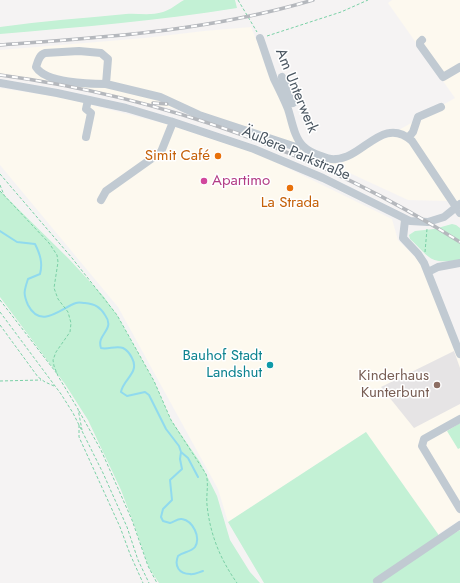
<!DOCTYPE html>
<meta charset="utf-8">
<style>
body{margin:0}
canvas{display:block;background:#f5f3f3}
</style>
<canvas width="460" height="583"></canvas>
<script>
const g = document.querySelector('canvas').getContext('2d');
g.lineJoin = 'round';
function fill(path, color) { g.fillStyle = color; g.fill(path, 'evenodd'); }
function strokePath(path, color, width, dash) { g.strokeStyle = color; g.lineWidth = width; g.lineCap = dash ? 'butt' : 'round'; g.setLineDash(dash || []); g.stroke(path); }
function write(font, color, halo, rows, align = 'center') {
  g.font = font + ' Jost,sans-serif'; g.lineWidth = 3; g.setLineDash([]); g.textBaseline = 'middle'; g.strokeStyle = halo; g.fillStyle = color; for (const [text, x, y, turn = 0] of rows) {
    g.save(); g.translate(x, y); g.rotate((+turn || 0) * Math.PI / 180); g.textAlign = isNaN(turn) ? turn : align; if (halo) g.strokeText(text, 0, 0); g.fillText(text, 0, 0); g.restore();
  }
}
fill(new Path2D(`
 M 392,0 L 460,0 L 460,219 L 447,201 L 408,200 L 300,150 L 185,111 L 0,74 L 0,50 L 145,38 L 204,31 L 251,27 L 301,148 L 341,163 L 455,98 L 388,3 Z
 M 0,88 L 64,98 L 166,124 L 261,155 L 392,219 L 398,240 L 422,264 L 460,360 L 460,520 L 438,534 L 366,432 L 228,522 L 218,489 L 118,307 L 0,165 Z`), '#fdf9ef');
fill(new Path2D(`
 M 454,351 L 460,368 L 460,404 L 414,428 L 381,387 Z`), '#e6e4e5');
fill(new Path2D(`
 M 184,0 L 235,0 L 237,8 C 159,21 79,27 0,34 L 0,27 C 42,21 84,18 126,14 C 138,13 150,16 163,12 C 170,10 177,4 184,0 Z
 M 0,191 L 69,259 L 104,297 L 117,315 L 154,381 L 171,420 L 200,462 L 217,496 L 230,540 L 250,572 L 260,583 L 159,583 L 149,568 L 135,527 L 121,490 L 88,420 L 65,384 L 0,297 Z
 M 452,224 L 456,225 L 460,228 L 460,260 C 428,264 432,259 410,239 L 409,235 L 415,231 L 434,229 Z
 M 460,423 L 460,448 L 458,449 L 447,431 Z
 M 366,432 L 438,534 L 440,541 L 460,530 L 460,583 L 264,583 L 228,522 Z`), '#c3f1d5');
strokePath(new Path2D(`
 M 0,231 L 17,242 L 35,244 C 40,254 43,263 40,274 L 28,279 C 24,291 23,294 28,305 C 41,330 61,308 76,303 C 79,302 82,303 85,303 C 95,304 100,307 105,315 C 116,330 96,334 101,348 C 108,350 116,345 123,348 C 127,350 130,354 132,358 C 140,373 123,379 121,392 L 127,396 L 145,392 L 149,395 L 166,429 L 179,446 L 181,452 L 180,459 L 182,469 L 170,480 L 172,500 L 163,509 L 161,517 L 163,521 L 170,523 C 174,522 178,518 182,519 C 193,521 201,537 195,547 C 191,552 183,552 178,556 C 174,566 179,574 190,574 C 194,575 199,572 203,571
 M 181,452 L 188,458 L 198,477`), '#90daee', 2);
strokePath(new Path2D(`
 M 238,0 L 257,32
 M 267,36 L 341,12 L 368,0
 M 0,174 L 72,258 L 117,315 L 154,381 L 171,420 L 206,474 C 209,484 206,494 207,505 C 210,534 220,559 237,583
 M 0,185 L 4,195
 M 0,191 L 49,243 L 57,255 L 58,262 L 54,288 L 58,299 L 68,312 L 71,323 L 70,332 L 56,352 L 53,360 L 54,366 L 58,376 L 78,409 L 82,430
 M 425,252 L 427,229
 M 0,300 L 58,375
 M 0,312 L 61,394 L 73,413 L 103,473 L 127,527 L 138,560 L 149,583
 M 0,325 L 38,377 L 45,382 L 54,386
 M 0,381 L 41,380
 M 79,411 L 101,450 L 132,520 L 148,566 L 157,583
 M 79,425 L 79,437 L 120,527 L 130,554 L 143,583`), '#7ad0a6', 1, [3, 2]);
strokePath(new Path2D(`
 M 260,38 C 265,52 269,65 274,79 C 279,89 284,99 288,109 C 292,121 294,137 303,146 C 307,150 315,154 321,156 C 326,158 331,160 336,159 C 363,158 383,115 412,141 L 460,213
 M 422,40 L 420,42 L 420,45 L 443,77 L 460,67
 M 282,77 L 293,103
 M 0,83 L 57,93 L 126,108 L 173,122 L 254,149 L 323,178 L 410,221 L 428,222 L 444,217 L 460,204
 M 106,84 C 90,84 45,83 36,67 C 38,61 39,55 45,53 L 79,51 L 101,53 L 108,59 L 106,84 L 160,97 L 199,115 L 296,147 L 302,145
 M 86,137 L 91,113 L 86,109 L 88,100
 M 408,138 L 413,132 L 418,117 L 441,107
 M 101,200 L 106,191 L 161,152 L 173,122
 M 405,220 L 403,238 L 418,254 L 424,263 L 460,354
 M 428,272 L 438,267 L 460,263
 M 460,419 L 424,439 L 422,446 L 460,509
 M 377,581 L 460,525`), '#c1cad2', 8);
const rail = new Path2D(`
 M 0,45 C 107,37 209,31 313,0
 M 0,75 C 163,97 321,154 460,242
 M 153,103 L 167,104`);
strokePath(rail, '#b5b8bd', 3.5);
strokePath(rail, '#fff', 2, [6]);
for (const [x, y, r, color] of [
 [218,156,4,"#e8710a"],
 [204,181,4,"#d1479c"],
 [290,188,4,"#e8710a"],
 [270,365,4,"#0f9aa8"],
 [437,385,4,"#8d6e63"]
]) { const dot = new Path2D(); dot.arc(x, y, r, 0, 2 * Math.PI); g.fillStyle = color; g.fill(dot); strokePath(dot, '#fff', 1.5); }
write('15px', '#4a5661', '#fff', [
 ["Am Unterwerk",296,91,68],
 ["Äußere Parkstraße",296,154,23]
]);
write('15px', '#c56008', '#fff', [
 ["Simit Café",210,156],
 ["La Strada",290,203,"center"]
], 'right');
write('15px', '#b23c85', '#fff', [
 ["Apartimo",212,181]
], 'left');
write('15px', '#0d838f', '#fff', [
 ["Bauhof Stadt",262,356],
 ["Landshut",262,373]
], 'right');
write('15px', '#785e54', '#fff', [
 ["Kinderhaus",429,376],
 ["Kunterbunt",429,393]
], 'right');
</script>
